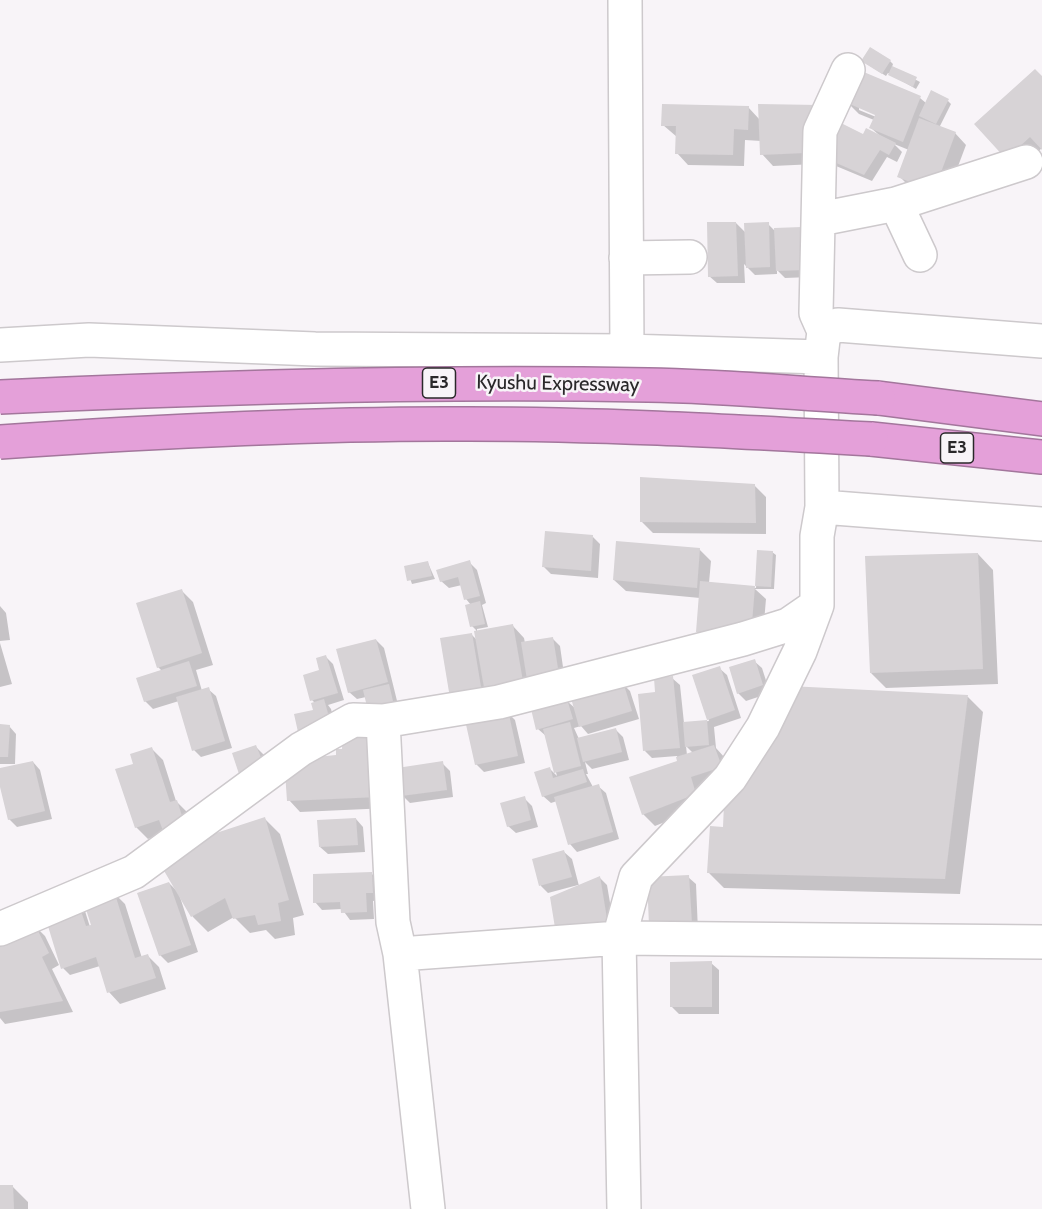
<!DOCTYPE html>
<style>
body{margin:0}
canvas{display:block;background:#f8f4f8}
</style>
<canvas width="1042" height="1209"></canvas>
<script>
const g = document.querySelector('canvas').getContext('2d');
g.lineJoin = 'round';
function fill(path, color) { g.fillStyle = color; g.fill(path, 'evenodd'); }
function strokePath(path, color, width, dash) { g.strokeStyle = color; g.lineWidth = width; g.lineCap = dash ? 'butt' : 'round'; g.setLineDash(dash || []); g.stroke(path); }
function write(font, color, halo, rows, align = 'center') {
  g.font = font + ' Cabin,sans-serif'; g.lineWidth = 5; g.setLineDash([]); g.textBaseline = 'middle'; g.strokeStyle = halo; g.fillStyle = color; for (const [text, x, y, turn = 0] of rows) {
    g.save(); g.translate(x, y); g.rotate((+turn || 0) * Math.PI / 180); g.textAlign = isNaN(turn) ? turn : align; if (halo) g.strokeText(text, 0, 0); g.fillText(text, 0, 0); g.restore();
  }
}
fill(new Path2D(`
 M 890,61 L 893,64 L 892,67 L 920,82 L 916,89 L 888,73 L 886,76 L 867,64 Z
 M 859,72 L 920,98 L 926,103 L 948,101 L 951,104 L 939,128 L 955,133 L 966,145 L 945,201 L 911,188 L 899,176 L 909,150 L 894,144 L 902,152 L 897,162 L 887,157 L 872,181 L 836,166 L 829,158 L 864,136 L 879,135 L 871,128 L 874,120 L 859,114 L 847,102 ZM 859,106 L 882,116 L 881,119 L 859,110 Z
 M 1042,78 L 1042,148 L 1019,169 L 977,124 Z
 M 760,105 L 816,164 L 773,166 L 762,154 L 761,141 L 745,140 L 744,166 L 688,165 L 677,153 L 677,137 L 663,125 L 748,107 L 760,120 Z
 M 736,223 L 746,233 L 768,224 L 774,230 L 801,228 L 811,277 L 785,278 L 777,270 L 777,274 L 755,275 L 744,264 L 745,283 L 717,283 L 709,276 Z
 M 754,485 L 766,497 L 766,534 L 653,533 L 642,522 Z
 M 593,537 L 600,544 L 598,578 L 551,574 L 544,567 Z
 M 699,549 L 711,561 L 709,583 L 756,588 L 758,551 L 772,552 L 776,555 L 774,589 L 755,589 L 766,599 L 763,634 L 709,643 L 697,631 L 700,598 L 626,591 L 614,580 Z
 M 978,554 L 993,570 L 998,684 L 886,688 L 871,673 Z
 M 469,562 L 477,570 L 486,603 L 482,605 L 488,627 L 477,629 L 477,632 L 513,626 L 524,638 L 525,643 L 552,638 L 560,646 L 566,688 L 459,705 L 471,634 L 477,640 L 476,630 L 472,626 L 471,605 L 466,599 L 462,585 L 449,588 L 441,581 Z
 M 428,563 L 435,579 L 412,584 L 406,567 Z
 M 182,591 L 193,602 L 213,665 L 196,670 L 202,691 L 208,689 L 216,696 L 232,748 L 201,757 L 194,750 L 179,701 L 153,709 L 145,701 L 162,671 L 158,667 Z
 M 0,606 L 6,613 L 10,640 L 0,641 Z
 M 376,640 L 384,648 L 401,717 L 366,697 L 357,699 L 349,692 Z
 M 0,643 L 12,684 L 0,687 Z
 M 326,657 L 333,664 L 344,700 L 328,705 L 331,709 L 337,731 L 314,711 L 315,703 L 312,700 Z
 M 754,661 L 762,668 L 770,693 L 746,701 L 738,693 Z
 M 719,668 L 727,675 L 741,718 L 714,727 L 716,748 L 725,758 L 707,805 L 655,826 L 643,814 L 679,762 L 677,756 L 652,758 L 645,751 L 657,694 L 672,678 L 680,685 L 684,723 L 709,721 L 694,676 ZM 686,746 L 693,753 L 687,755 Z
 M 623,684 L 630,691 L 639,719 L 588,734 L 581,726 L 574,728 L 579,739 L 616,730 L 623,737 L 629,760 L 592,769 L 585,762 L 588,774 L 586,774 L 593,787 L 598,786 L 606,793 L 619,839 L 577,852 L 570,844 L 557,801 L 551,803 L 543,796 L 549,768 L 557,776 L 546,736 L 538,729 L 567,701 L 576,709 Z
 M 790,687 L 968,697 L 983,712 L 960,894 L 724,888 L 709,873 L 724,828 Z
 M 507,712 L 515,720 L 525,763 L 484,772 L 476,764 Z
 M 0,726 L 9,726 L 16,734 L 15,764 L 0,764 Z
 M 256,747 L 264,755 L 268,768 L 245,785 Z
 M 151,748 L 163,760 L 176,801 L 188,813 L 165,833 L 148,839 L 136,827 L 135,765 Z
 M 307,759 L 389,808 L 300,812 L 289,800 Z
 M 33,762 L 40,770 L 52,819 L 17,827 L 9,819 L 0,770 Z
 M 442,763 L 450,771 L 453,797 L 410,803 L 403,796 Z
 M 524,798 L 532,806 L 538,827 L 516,833 L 508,826 Z
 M 265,819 L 280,834 L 304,915 L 293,918 L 295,935 L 275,939 L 266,930 L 250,933 L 234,917 L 208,932 L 193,917 L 179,894 L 198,952 L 168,963 L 160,955 L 169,883 L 176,890 Z
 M 356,819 L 363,827 L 365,852 L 328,854 L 320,847 Z
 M 564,852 L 572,859 L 579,886 L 600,878 L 607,885 L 615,932 L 578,887 L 578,885 L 548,893 L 541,886 L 534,860 Z
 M 372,874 L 379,881 L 380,900 L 373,901 L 374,919 L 350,920 L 342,909 L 322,910 L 315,902 Z
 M 688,877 L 696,884 L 698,931 L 658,933 Z
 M 113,892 L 125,904 L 142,958 L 148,956 L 159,967 L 166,989 L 120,1004 L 109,992 L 100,966 L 70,975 L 63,968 L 77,904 L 85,911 L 90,927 Z
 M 34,925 L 45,936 L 59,965 L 52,969 L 73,1012 L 5,1024 L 0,1018 L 0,941 Z
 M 711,963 L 719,970 L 719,1014 L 679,1014 L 672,1007 Z
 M 0,1187 L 13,1187 L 28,1202 L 28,1209 L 0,1209 Z`), '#0003');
fill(new Path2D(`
 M 870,47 L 891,60 L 882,74 L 861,61 Z
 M 892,66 L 917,77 L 913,87 L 888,75 Z
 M 1035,69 L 1042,76 L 1042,150 L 1030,137 L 1006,159 L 974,124 Z
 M 859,70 L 921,96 L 903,142 L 869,128 L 875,115 L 845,102 Z
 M 931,90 L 949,99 L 936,124 L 919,116 Z
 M 662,104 L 749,106 L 748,130 L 734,129 L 733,155 L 675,154 L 676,126 L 661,126 Z
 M 758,104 L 819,105 L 805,153 L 760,155 Z
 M 919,118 L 956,132 L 934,191 L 897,177 Z
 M 839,122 L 863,134 L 866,128 L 896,143 L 889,155 L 880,150 L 864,175 L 827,159 Z
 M 707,222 L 736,222 L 738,276 L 708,277 Z
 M 769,222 L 770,267 L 746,268 L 744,223 Z
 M 802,227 L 804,270 L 776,271 L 774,228 Z
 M 640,477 L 755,484 L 756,523 L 640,522 Z
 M 545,531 L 593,535 L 591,571 L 542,567 Z
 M 616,541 L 700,548 L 697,588 L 613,580 Z
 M 757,550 L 773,551 L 771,587 L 755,586 Z
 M 978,553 L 983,669 L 870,673 L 865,556 Z
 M 470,560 L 480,596 L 464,600 L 458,577 L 440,582 L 436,570 Z
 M 428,561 L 432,576 L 407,581 L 404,566 Z
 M 700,581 L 755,586 L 752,623 L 737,622 L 736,635 L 696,632 Z
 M 182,589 L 202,653 L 157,668 L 136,603 Z
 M 480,601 L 485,624 L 470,627 L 465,605 Z
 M 513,624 L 524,687 L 485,693 L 474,631 Z
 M 472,633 L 482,693 L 450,698 L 440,638 Z
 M 553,637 L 560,681 L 528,686 L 521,642 Z
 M 376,639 L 388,682 L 348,693 L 336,649 Z
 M 326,655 L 338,693 L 310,701 L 303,675 L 319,670 L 316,658 Z
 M 755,659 L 763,685 L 737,694 L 729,667 Z
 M 189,661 L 197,686 L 144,702 L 136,678 Z
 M 720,666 L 735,710 L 707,720 L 709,745 L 685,747 L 683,722 L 707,720 L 692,675 Z
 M 673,676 L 680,748 L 643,751 L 638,694 L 655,692 L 654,678 Z
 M 623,682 L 632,711 L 579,727 L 571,698 Z
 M 389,684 L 395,710 L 369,715 L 363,690 Z
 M 789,686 L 968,695 L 945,879 L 707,873 L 710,826 L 723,827 L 724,804 Z
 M 209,687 L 225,741 L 192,751 L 176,697 Z
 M 324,699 L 331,724 L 298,732 L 294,714 L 313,710 L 311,703 Z
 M 567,699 L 573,719 L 536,730 L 531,709 Z
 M 508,710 L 518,756 L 475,765 L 465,720 Z
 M 570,722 L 581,766 L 554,773 L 543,729 Z
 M 0,724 L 10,725 L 8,757 L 0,757 Z
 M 616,728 L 622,752 L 583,762 L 577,738 Z
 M 343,730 L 381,731 L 378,797 L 287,801 L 285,772 L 307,758 L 336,755 L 336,749 L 342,749 Z
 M 256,745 L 262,760 L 243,786 L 232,753 Z
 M 714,745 L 722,767 L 691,777 L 696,794 L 642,815 L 629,777 L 677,761 L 676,757 Z
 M 152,747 L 170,802 L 177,800 L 186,829 L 165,836 L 159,820 L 135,828 L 115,769 L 133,764 L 130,754 Z
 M 33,761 L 45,811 L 8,820 L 0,787 L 0,768 Z
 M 443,761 L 447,790 L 401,796 L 397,768 Z
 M 550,767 L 553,778 L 583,769 L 587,782 L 542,797 L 534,772 Z
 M 599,784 L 613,832 L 568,845 L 554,797 Z
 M 525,796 L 531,820 L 507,827 L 500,803 Z
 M 265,817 L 289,900 L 278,903 L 281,921 L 258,925 L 255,915 L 233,919 L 225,898 L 191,917 L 163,869 L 210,835 Z
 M 356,818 L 358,845 L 319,847 L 317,820 Z
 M 564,850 L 572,877 L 539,886 L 532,859 Z
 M 372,872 L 373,893 L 366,893 L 367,912 L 341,913 L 340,902 L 313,903 L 313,874 Z
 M 689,875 L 692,924 L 649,926 L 647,877 Z
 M 600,876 L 608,925 L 556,934 L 550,897 Z
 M 169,882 L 191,945 L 159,956 L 137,893 Z
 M 114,891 L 135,958 L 148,954 L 156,978 L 107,993 L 96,957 L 61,969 L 44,913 L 78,902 L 86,926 L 91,925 L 83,900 Z
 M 34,923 L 49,953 L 42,957 L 63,1001 L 0,1012 L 0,939 Z
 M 712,961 L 712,1007 L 670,1007 L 670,962 Z
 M 0,1185 L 13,1185 L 14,1209 L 0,1209 Z`), '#d7d3d6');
const minor = new Path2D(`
 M 625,0 L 627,351
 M 896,204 L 920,255
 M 820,219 L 896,204 L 1026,162
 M 626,258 L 690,257
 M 824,331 L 816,313 L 820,131 L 848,70
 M 0,345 L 89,340 L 315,349 L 627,351 L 821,357
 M 822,507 L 1042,524
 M 383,721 L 393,922 L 400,954
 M 0,929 L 134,872 L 301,749 L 353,720 L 383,721 L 499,702 L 743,639 L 788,625 L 817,605
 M 428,1209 L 400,954 L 619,938 L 1042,942
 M 624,1209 L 619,938 L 636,877 L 730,778 L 763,727 L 800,651 L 817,605 L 817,536 L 822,507 L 821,357 L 824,331 L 838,325 L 1042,341`);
const highway = new Path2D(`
 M 878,398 L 1042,419
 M 871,439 L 1042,457`);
strokePath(minor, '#cdc9cc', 36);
strokePath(highway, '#a3769c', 36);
strokePath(minor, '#fff', 33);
strokePath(highway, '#e4a0d9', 33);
const highwayBridge = new Path2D(`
 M 0,397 C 216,387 432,381 648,385 C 725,386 802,394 878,398
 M 0,442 C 148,432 296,424 445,424 C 587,423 729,431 871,439`);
strokePath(highwayBridge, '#a3769c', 36, []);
strokePath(highwayBridge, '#e4a0d9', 33);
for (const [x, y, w] of [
 [439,383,33],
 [957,448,33]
]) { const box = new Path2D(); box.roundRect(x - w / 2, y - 15, w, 30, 4.5); g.fillStyle = '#f8f4f8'; g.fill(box); strokePath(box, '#2a282a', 1.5); }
write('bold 18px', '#2a282a', null, [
 ["E3",439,383],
 ["E3",957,448]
]);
write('20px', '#2a282a', '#f8f4f8', [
 ["Kyushu Expressway",558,384,1]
]);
</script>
